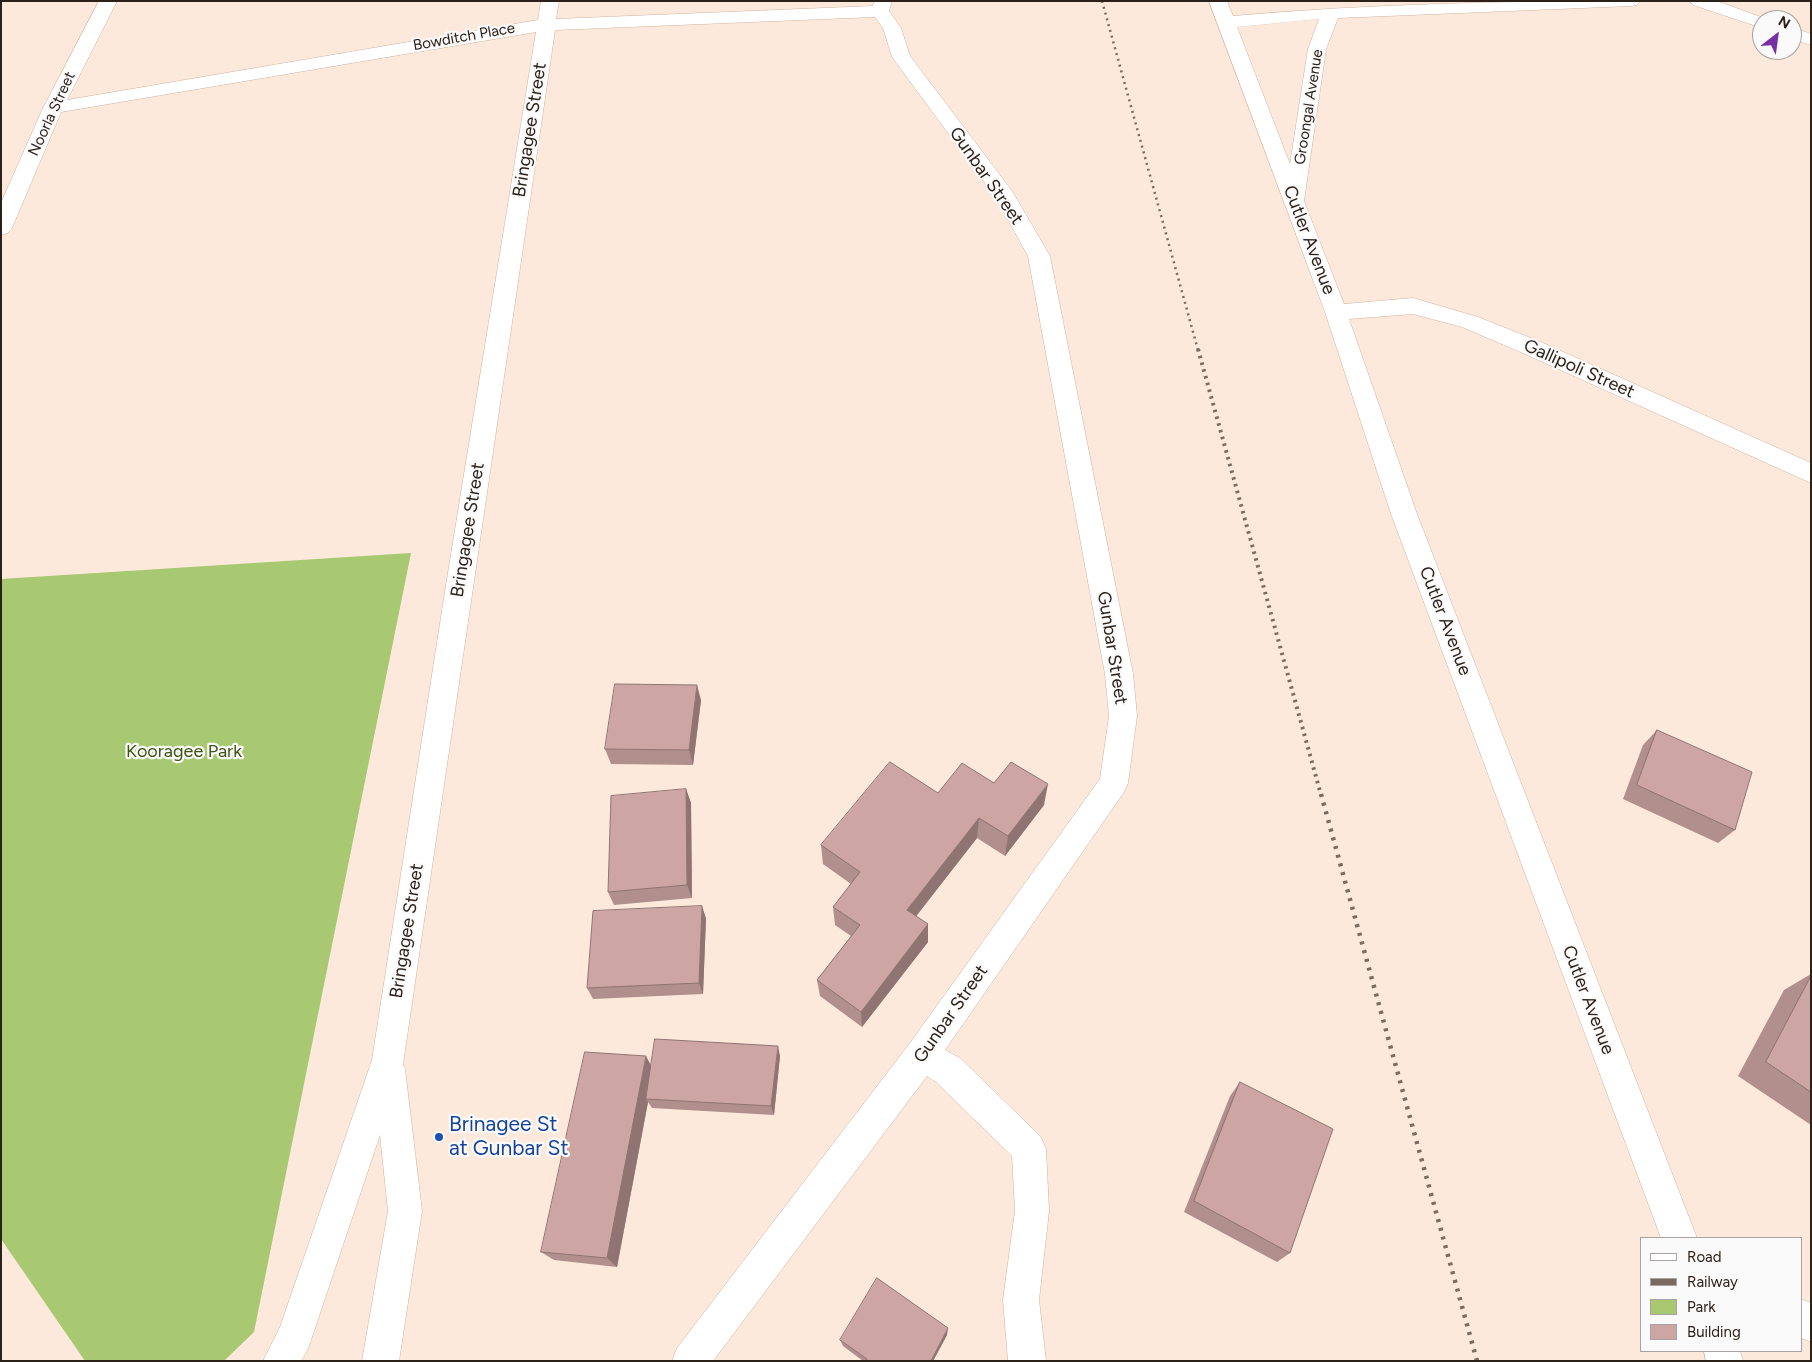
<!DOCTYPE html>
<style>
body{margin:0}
#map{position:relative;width:1812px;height:1362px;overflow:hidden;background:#fce9dc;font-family:Figtree,sans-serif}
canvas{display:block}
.frame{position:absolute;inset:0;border:2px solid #2c2119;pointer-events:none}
.legend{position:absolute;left:1640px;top:1237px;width:162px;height:115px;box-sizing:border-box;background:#fafafa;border:1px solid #a8a3a0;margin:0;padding:6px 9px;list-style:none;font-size:15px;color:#2c2119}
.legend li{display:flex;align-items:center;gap:10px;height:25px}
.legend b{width:25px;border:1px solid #a8a3a0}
.north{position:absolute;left:1752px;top:10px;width:50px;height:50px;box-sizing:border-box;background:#fafafa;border:1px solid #a8a3a0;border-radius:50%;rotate:30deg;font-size:14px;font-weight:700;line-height:20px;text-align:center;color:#2c2119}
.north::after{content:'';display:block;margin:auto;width:18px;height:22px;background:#7430a4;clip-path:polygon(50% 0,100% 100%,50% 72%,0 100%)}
</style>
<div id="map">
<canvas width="1812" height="1362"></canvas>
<div class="frame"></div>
<ul class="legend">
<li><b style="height:6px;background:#fff"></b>Road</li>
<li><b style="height:6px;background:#796b61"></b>Railway</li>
<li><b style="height:14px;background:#a8c872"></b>Park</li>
<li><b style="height:14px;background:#cda6a3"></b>Building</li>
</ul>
<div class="north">N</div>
</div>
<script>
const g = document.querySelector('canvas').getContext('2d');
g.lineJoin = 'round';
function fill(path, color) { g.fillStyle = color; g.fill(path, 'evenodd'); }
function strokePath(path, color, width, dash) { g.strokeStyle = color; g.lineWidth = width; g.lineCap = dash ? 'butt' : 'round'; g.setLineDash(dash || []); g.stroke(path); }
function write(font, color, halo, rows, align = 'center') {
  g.font = font + ' Figtree,sans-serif'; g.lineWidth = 4.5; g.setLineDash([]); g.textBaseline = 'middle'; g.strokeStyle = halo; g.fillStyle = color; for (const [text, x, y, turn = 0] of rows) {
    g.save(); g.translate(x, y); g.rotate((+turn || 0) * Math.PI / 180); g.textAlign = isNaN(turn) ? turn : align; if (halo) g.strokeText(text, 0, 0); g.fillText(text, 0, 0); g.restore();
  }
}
fill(new Path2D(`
 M 411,553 L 254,1332 L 224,1361 L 85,1361 L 1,1239 L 1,579 Z`), '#a8c872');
const minor = new Path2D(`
 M 99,1 L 117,1 L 67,100 L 538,20 L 541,1 L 559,1 L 556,19 L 873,6 L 874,1 L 892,1 L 889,11 L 901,28 L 910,56 L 1012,191 L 1050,256 L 1133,674 L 1137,716 L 1128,783 L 1124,792 L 945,1050 L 960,1058 L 1041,1137 L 1046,1149 L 1049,1211 L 1039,1300 L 1046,1361 L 1008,1361 L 1003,1300 L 1015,1211 L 1012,1156 L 936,1082 L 927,1076 L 713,1361 L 672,1361 L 677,1348 L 910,1043 L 1100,779 L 1109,716 L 1105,674 L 1028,256 L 996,198 L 892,57 L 883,28 L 875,17 L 555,30 L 403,1064 L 405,1069 L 422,1211 L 399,1361 L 362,1361 L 388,1211 L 380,1135 L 308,1349 L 301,1361 L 263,1361 L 280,1327 L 372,1060 L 446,585 L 536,32 L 61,112 L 12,228 L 8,233 L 1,235 L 1,203 L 43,108 Z
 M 1209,1 L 1227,1 L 1233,16 C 1369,4 1503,1 1640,1 L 1637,5 L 1631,6 L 1338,18 L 1326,49 L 1304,201 L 1344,304 L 1413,298 L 1478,317 L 1541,342 L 1811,463 L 1811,483 L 1525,354 L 1462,327 L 1413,314 L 1349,319 L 1417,514 L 1697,1238 L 1661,1238 L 1391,514 L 1325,312 ZM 1319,19 L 1308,49 L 1290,164 L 1237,27 Z
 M 1690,1 L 1717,1 L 1769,20 L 1762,20 L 1762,28 L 1693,5 Z
 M 1792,27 L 1811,34 L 1811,45 L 1792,39 Z
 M 1801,1299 L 1811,1303 L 1811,1342 L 1801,1338 Z
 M 1704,1351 L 1740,1351 L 1743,1361 L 1706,1361 Z`);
strokePath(minor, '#d0b29d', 1);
fill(minor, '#fff');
strokePath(new Path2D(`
 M 1102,1 L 1198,350`), '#796b61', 2.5, [2, 4]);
strokePath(new Path2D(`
 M 1198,349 L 1321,795`), '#796b61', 4, [2.5, 4.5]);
strokePath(new Path2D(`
 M 1321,794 L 1477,1361`), '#796b61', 4.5, [3, 6]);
fill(new Path2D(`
 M 701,700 L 693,765 L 611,764 L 605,749 Z
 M 1657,730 L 1735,830 L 1718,843 L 1623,799 L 1643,745 Z
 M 994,783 L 1044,805 L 1005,856 L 977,838 L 916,916 L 928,924 L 928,942 L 862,1027 L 820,996 L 817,980 L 851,936 L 835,925 L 833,907 L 851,884 L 823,864 L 821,845 L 938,793 Z
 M 686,789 L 691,803 L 692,898 L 614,905 L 608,892 Z
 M 706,918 L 703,994 L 593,999 L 587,988 Z
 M 1811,974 L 1811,1125 L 1738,1076 L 1784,990 Z
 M 780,1056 L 774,1115 L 652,1108 L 648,1102 L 617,1267 L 554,1260 L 541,1252 L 651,1065 Z
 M 1240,1082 L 1290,1253 L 1277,1262 L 1184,1212 L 1230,1096 Z
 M 947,1335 L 933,1361 L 863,1361 L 843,1346 L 840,1340 Z`), '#b08f8c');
fill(new Path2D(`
 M 697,685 L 701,700 L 693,765 L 689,750 Z
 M 1048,784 L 1044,805 L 1005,856 L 1008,836 Z
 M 686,789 L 691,803 L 692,898 L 687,885 Z
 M 979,818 L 977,838 L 907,928 L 907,910 Z
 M 702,906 L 706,918 L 703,994 L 699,983 Z
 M 928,924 L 928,942 L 862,1027 L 861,1012 Z
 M 778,1046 L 780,1056 L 774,1115 L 771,1106 Z
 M 646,1056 L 654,1071 L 646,1099 L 648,1102 L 617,1267 L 607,1258 Z
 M 948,1328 L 947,1335 L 933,1361 L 931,1361 Z`), '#907472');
const building = new Path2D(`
 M 615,684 L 697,685 L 689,750 L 605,749 Z
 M 1657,730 L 1752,772 L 1735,830 L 1637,785 Z
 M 890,762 L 938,793 L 962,763 L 994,783 L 1011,762 L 1048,784 L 1008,836 L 979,818 L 907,910 L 928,924 L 861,1012 L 817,980 L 860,925 L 833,907 L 860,872 L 821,845 Z
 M 686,789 L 687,885 L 608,892 L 611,796 Z
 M 702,906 L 699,983 L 587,988 L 593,911 Z
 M 1811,976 L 1811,1092 L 1766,1062 Z
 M 655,1039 L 778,1046 L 771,1106 L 646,1099 Z
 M 585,1052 L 646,1056 L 607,1258 L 541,1252 Z
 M 1240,1082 L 1333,1129 L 1290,1253 L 1194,1201 Z
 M 877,1278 L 948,1328 L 931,1361 L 866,1361 L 867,1359 L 840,1340 Z`);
fill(building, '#cda6a3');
strokePath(building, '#907472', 1);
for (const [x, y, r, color] of [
 [439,1137,5,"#1a4fb4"]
]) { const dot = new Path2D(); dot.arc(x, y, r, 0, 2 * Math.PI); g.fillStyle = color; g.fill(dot); strokePath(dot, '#fafafa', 2); }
write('15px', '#2c2119', '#fafafa', [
 ["Bowditch Place",464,37,-10],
 ["Groongal Avenue",1309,107,-81],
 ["Noorla Street",52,114,-65]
]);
write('18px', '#2c2119', '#fafafa', [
 ["Bringagee Street",530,130,-81],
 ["Gunbar Street",986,176,55],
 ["Cutler Avenue",1309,240,69],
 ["Gallipoli Street",1579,369,24],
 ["Bringagee Street",468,530,-81],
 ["Cutler Avenue",1445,621,69],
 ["Gunbar Street",1112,648,81],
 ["Bringagee Street",407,931,-81],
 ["Cutler Avenue",1588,1000,69],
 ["Gunbar Street",951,1014,-55]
]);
write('18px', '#3e5312', '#fafafa', [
 ["Kooragee Park",184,752]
]);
write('21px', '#164399', '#fafafa', [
 ["Brinagee St",449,1125],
 ["at Gunbar St",449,1149]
], 'left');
</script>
